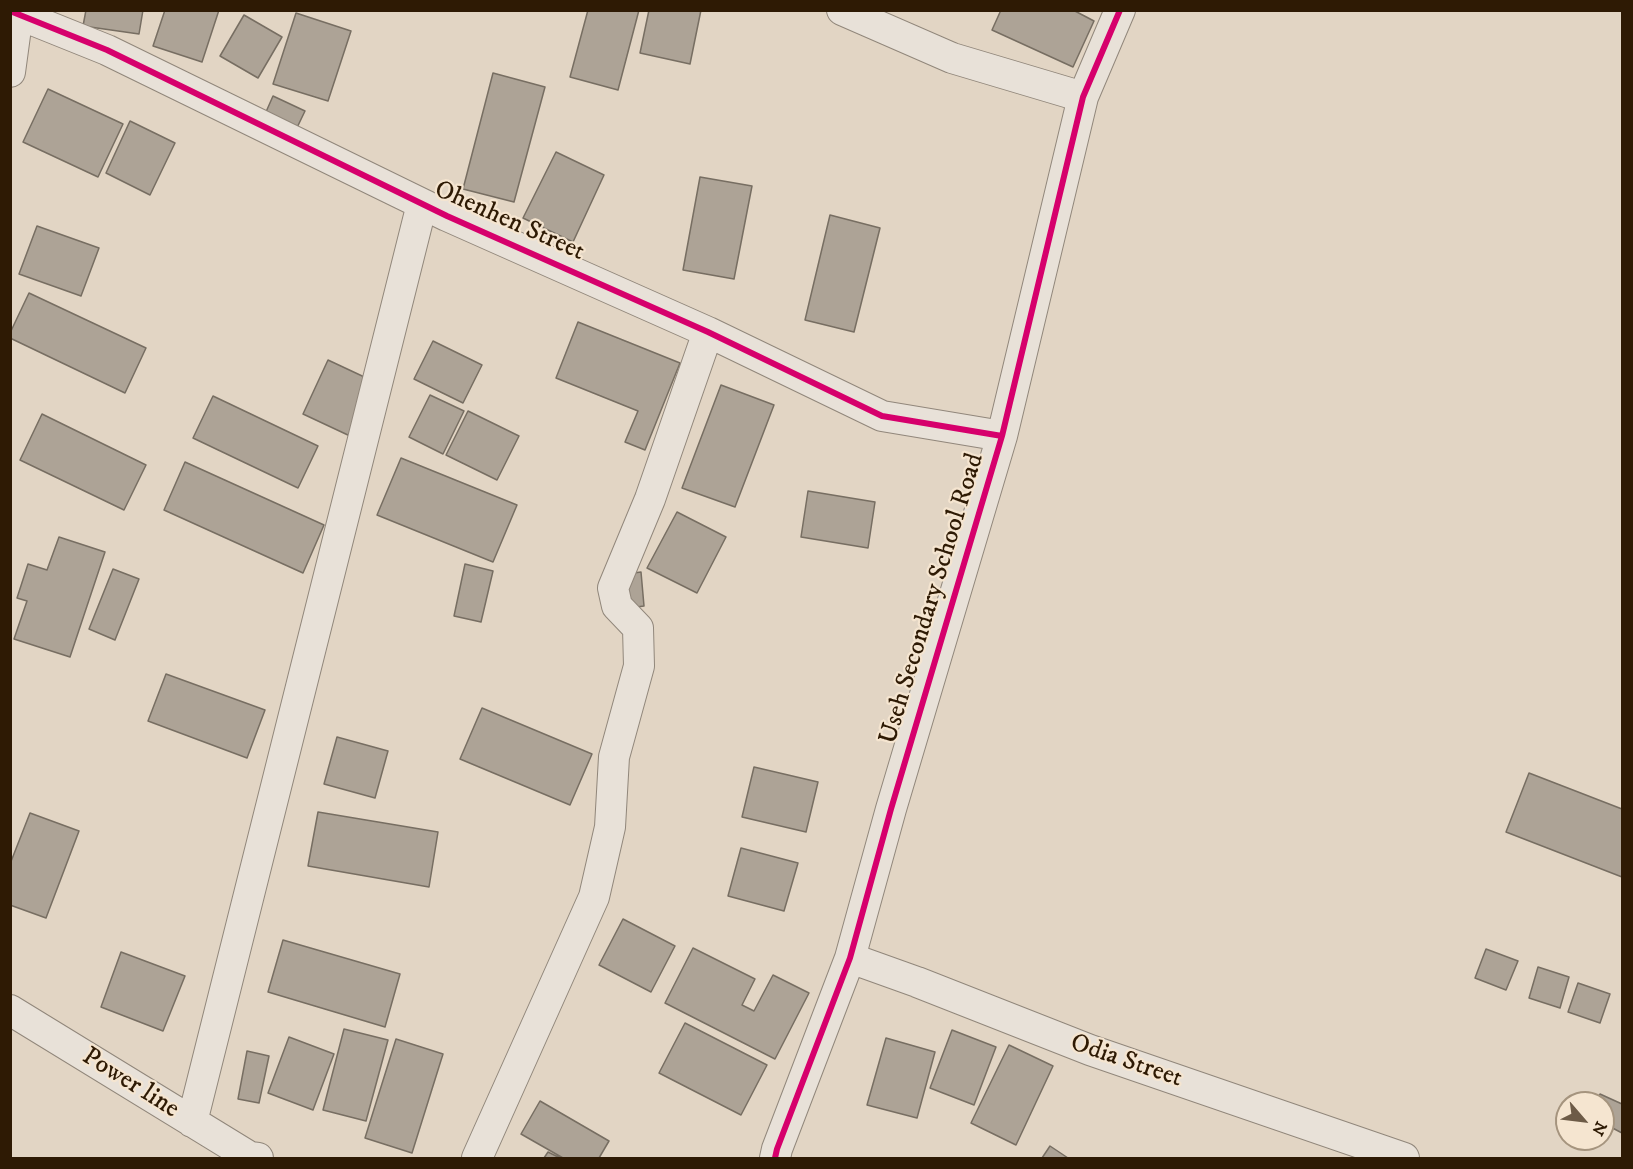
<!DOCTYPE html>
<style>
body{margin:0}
#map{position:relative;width:1633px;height:1169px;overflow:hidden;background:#e2d5c4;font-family:"IM FELL DW Pica",serif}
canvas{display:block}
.frame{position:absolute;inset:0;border:12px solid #2e1a04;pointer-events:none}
.north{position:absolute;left:1555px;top:1091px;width:60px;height:60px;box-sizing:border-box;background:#f5e5d0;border:2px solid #a5947e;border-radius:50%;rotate:118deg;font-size:16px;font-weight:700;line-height:24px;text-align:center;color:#2e1a04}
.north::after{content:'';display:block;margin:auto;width:21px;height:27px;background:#6d5b47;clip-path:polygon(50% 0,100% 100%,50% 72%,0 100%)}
</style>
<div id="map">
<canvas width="1633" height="1169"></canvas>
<div class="frame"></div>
<div class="north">N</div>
</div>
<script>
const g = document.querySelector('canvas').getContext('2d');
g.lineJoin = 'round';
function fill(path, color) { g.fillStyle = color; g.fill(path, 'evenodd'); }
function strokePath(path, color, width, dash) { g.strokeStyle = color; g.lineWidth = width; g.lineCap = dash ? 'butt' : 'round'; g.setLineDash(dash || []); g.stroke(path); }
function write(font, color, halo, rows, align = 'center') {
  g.font = font + ' "IM FELL DW Pica",serif'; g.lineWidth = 4.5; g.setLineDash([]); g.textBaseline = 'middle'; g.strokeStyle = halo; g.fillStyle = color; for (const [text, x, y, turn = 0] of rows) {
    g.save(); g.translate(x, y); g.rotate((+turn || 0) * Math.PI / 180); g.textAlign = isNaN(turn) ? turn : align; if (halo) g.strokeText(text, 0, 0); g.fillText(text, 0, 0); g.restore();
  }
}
const building = new Path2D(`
 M 86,10 L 143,10 L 139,34 L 83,26 Z
 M 165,10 L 219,10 L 202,62 L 153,46 Z
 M 588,10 L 639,10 L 618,90 L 570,77 Z
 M 649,10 L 701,10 L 690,64 L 640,53 Z
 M 1001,10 L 1073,10 L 1094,21 L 1073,67 L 992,30 Z
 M 296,13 L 351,31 L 328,101 L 273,84 Z
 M 244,15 L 282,37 L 258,78 L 220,56 Z
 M 493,73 L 545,87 L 514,202 L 463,189 Z
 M 48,89 L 123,124 L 98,177 L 23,142 Z
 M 273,96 L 305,111 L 293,136 L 262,121 Z
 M 130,121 L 175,143 L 150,195 L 106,173 Z
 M 556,152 L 604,175 L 573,242 L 523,218 Z
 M 700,177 L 752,186 L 734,279 L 683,270 Z
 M 830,215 L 880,228 L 854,332 L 805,320 Z
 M 37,226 L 99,248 L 81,296 L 19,274 Z
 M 29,293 L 146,348 L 125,393 L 10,338 L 10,333 Z
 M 578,322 L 680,363 L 645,450 L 625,442 L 638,411 L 556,378 Z
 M 433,341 L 482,365 L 463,403 L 414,379 Z
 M 328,360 L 375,382 L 350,436 L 303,414 Z
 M 721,385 L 774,405 L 735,507 L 682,488 Z
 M 430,395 L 464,411 L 443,454 L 409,437 Z
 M 213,396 L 318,446 L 298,488 L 193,438 Z
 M 468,411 L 519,436 L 497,480 L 446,455 Z
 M 42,414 L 146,465 L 124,510 L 20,460 Z
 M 401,458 L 517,505 L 493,562 L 377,515 Z
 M 185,462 L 324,525 L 303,573 L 164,510 Z
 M 808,491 L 875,502 L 868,548 L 801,537 Z
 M 677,512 L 726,537 L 697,593 L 647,568 Z
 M 59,537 L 105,552 L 70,657 L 14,639 L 27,601 L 17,598 L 28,564 L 47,570 Z
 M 465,564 L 493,571 L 481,622 L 454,616 Z
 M 113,569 L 139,579 L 115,640 L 89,629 Z
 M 641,572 L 644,606 L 622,609 L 619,575 Z
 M 166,674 L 265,710 L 247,758 L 148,721 Z
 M 482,708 L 592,754 L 570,805 L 460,759 Z
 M 337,737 L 388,751 L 375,798 L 324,784 Z
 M 754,767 L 818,782 L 806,832 L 742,817 Z
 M 1529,773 L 1622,809 L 1622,877 L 1506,832 Z
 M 318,812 L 438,832 L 429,887 L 308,866 Z
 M 30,813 L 79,831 L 46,918 L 10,905 L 10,864 Z
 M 741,848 L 798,863 L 784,911 L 728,896 Z
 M 623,919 L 675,946 L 651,992 L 599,965 Z
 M 283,940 L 400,974 L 385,1027 L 268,992 Z
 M 693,948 L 755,979 L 742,1005 L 754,1011 L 773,975 L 809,993 L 775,1059 L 665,1003 Z
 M 1486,949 L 1518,961 L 1506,990 L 1475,978 Z
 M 121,952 L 185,976 L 163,1031 L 101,1007 Z
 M 1538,967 L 1569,977 L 1560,1008 L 1529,998 Z
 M 1578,983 L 1610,994 L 1600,1023 L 1568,1012 Z
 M 685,1023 L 767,1065 L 741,1115 L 659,1073 Z
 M 344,1029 L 388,1040 L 366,1121 L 323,1110 Z
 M 952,1030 L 996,1047 L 974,1105 L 930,1088 Z
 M 289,1037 L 334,1054 L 313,1110 L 268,1093 Z
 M 886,1038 L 935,1052 L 917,1118 L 867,1105 Z
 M 396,1039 L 443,1054 L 412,1153 L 365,1138 Z
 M 1009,1045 L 1053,1066 L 1016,1145 L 971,1123 Z
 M 247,1051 L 269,1056 L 259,1103 L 238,1099 Z
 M 1600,1094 L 1622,1104 L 1622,1133 L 1603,1123 L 1603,1103 L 1596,1103 Z
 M 540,1101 L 609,1141 L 599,1158 L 563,1158 L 521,1134 Z
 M 1050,1146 L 1068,1158 L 1042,1158 Z
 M 548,1152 L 560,1158 L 544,1158 Z`);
fill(building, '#ada396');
strokePath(building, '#776e62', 1.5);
const street = new Path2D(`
 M 842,10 L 952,58 L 1083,97
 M 10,11 L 107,50 L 447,216 L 708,332 L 882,416 L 1002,436
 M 10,72 L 18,13
 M 850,958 L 917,982 L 1090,1050 L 1404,1158
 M 10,1010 L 250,1157 L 258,1158
 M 192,1122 L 422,204
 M 477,1158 L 594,897 L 610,827 L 614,757 L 639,666 L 638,628 L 617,606 L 613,588 L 650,499 L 708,332
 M 775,1158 L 777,1149 L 850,958 L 891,809 L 1002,436 L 1083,97 L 1120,10`);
strokePath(street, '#91877b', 32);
strokePath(street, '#e8e1d8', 30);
strokePath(new Path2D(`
 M 10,11 L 107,50 L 447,216 L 708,332 L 882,416 L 1002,436
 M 775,1158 L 777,1149 L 850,958 L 891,809 L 1002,436 L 1083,97 L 1120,10`), '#d6006c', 6);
write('26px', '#2e1a04', '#f5e5d0', [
 ["Ohenhen Street",509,222,24],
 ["Useh Secondary School Road",933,599,-73],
 ["Odia Street",1126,1062,19],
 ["Power line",130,1084,32]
]);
</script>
